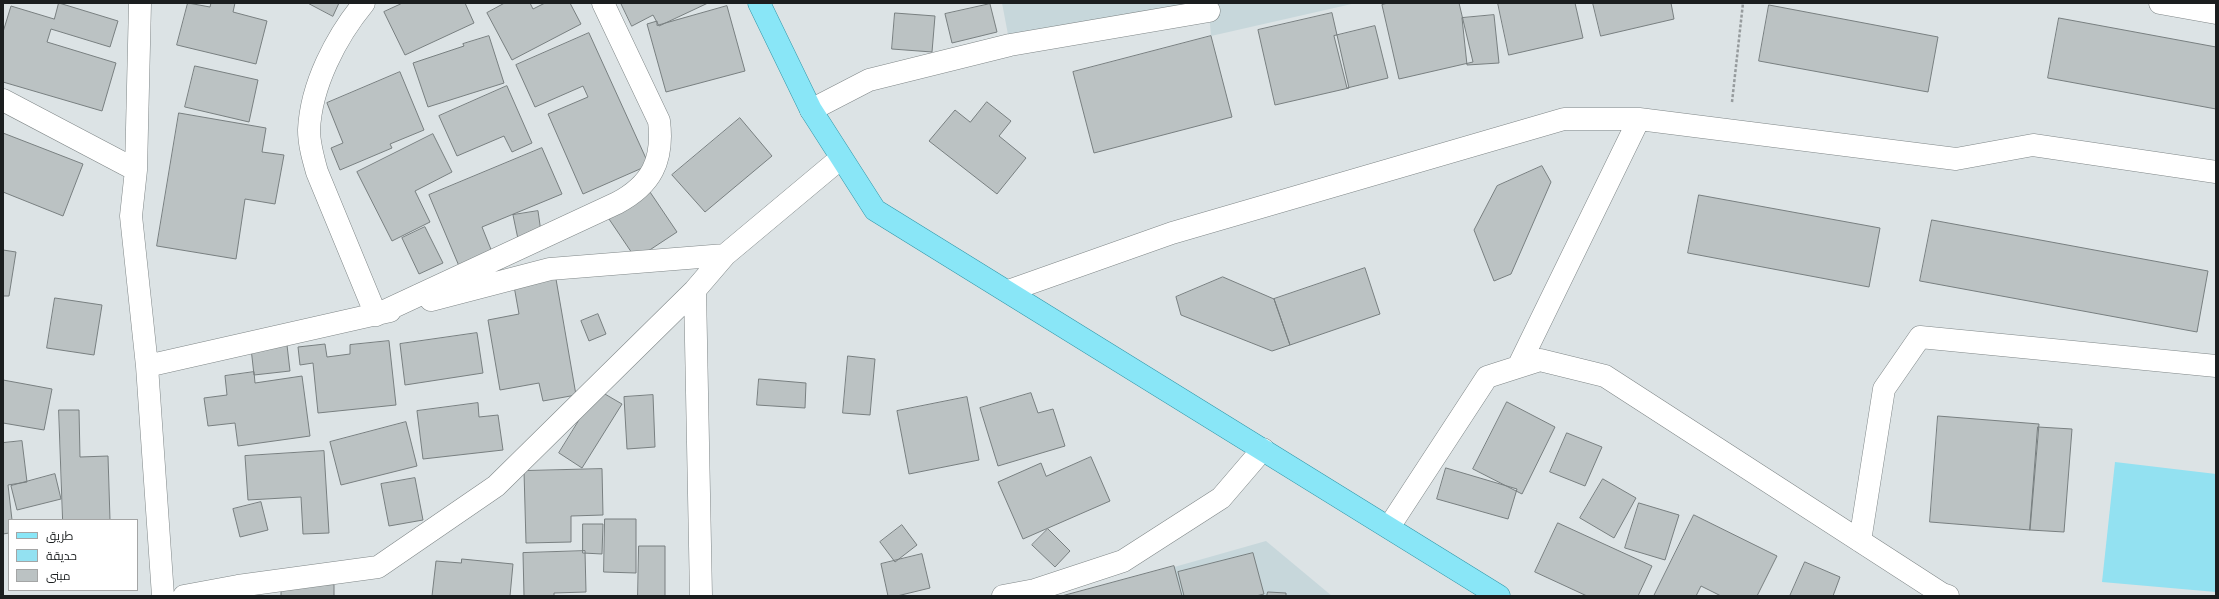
<!DOCTYPE html>
<meta charset="utf-8">
<style>
body{margin:0}
#map{position:relative;width:2219px;height:599px;overflow:hidden;background:#dce3e5;font-family:"DM Sans",Cairo,sans-serif}
canvas{display:block}
.frame{position:absolute;inset:0;border:4px solid #1b1e1f;pointer-events:none}
.legend{position:absolute;left:8px;top:519px;width:130px;height:72px;box-sizing:border-box;background:#fff;border:1px solid #a4a5a5;margin:0;padding:5px 7px;list-style:none;font-size:12px;color:#1b1e1f}
.legend li{display:flex;align-items:center;gap:8px;height:20px}
.legend b{width:20px;border:1px solid #a4a5a5}
</style>
<div id="map">
<canvas width="2219" height="599"></canvas>
<div class="frame"></div>
<ul class="legend">
<li><b style="height:5px;background:#89e6f7"></b>طريق</li>
<li><b style="height:11px;background:#93e1f1"></b>حديقة</li>
<li><b style="height:11px;background:#bbc2c3"></b>مبنى</li>
</ul>
</div>
<script>
const g = document.querySelector('canvas').getContext('2d');
g.lineJoin = 'round';
function fill(path, color) { g.fillStyle = color; g.fill(path, 'evenodd'); }
function strokePath(path, color, width, dash) { g.strokeStyle = color; g.lineWidth = width; g.lineCap = dash ? 'butt' : 'round'; g.setLineDash(dash || []); g.stroke(path); }
fill(new Path2D(`
 M 1002,3 L 1356,3 L 1211,36 L 1209,11 L 1010,45 Z
 M 1266,541 L 1332,596 L 1072,596 Z`), '#c7d7db');
fill(new Path2D(`
 M 2115,462 L 2216,474 L 2216,592 L 2102,582 Z`), '#93e1f1');
const building = new Path2D(`
 M 59,3 L 118,21 L 110,47 L 51,29 L 47,42 L 116,63 L 102,111 L 3,82 L 3,32 L 11,6 L 54,19 Z
 M 188,3 L 210,7 L 211,3 L 235,3 L 233,12 L 267,21 L 256,64 L 177,45 Z
 M 308,3 L 339,3 L 333,16 Z
 M 403,3 L 465,3 L 474,23 L 405,55 L 384,12 Z
 M 505,3 L 530,3 L 533,9 L 545,3 L 570,3 L 581,24 L 512,60 L 487,13 Z
 M 621,3 L 708,3 L 659,26 L 653,15 L 632,26 Z
 M 1388,3 L 1459,3 L 1473,62 L 1399,79 L 1382,5 Z
 M 1498,3 L 1575,3 L 1583,38 L 1509,55 Z
 M 1593,3 L 1671,3 L 1674,19 L 1601,36 Z
 M 990,4 L 997,32 L 952,43 L 945,14 Z
 M 1769,5 L 1938,37 L 1928,92 L 1759,61 Z
 M 727,6 L 745,71 L 666,92 L 647,24 L 657,21 L 657,25 Z
 M 895,13 L 935,16 L 932,52 L 892,49 Z
 M 1332,13 L 1349,88 L 1275,105 L 1258,30 Z
 M 1494,15 L 1499,63 L 1467,65 L 1462,18 Z
 M 2059,18 L 2216,47 L 2216,109 L 2048,78 Z
 M 1375,26 L 1388,78 L 1347,88 L 1334,36 Z
 M 589,33 L 649,165 L 583,194 L 548,114 L 588,97 L 583,86 L 535,107 L 516,65 Z
 M 489,36 L 504,83 L 428,107 L 413,63 L 464,46 L 463,44 Z
 M 1211,36 L 1232,117 L 1094,153 L 1073,72 Z
 M 195,66 L 258,80 L 249,122 L 185,107 Z
 M 400,72 L 424,130 L 390,144 L 392,148 L 340,170 L 331,148 L 343,143 L 327,103 Z
 M 507,86 L 532,143 L 512,152 L 504,136 L 457,156 L 439,116 Z
 M 987,102 L 1011,121 L 999,136 L 1026,158 L 997,194 L 929,141 L 955,110 L 970,122 Z
 M 179,113 L 266,128 L 262,152 L 284,155 L 275,204 L 245,199 L 236,259 L 157,246 Z
 M 740,118 L 772,156 L 705,212 L 672,175 Z
 M 3,133 L 83,164 L 63,216 L 3,192 Z
 M 433,134 L 452,172 L 415,191 L 430,222 L 392,241 L 357,172 Z
 M 542,148 L 562,194 L 482,227 L 492,252 L 459,266 L 429,195 Z
 M 1542,166 L 1551,182 L 1511,274 L 1494,281 L 1474,230 L 1497,186 Z
 M 650,192 L 677,232 L 636,259 L 609,219 Z
 M 1699,195 L 1880,228 L 1869,287 L 1688,253 Z
 M 538,211 L 541,232 L 518,239 L 513,215 Z
 M 1932,220 L 2208,271 L 2197,332 L 1920,281 Z
 M 425,227 L 443,263 L 419,274 L 402,238 Z
 M 3,250 L 16,252 L 9,296 L 3,296 Z
 M 1365,268 L 1380,314 L 1290,345 L 1274,299 Z
 M 1223,277 L 1274,299 L 1290,345 L 1272,351 L 1181,315 L 1176,297 Z
 M 556,279 L 576,395 L 543,401 L 539,383 L 500,390 L 488,320 L 519,314 L 514,286 Z
 M 55,298 L 102,305 L 94,355 L 47,348 Z
 M 598,314 L 606,334 L 589,341 L 581,321 Z
 M 477,333 L 483,373 L 405,385 L 400,344 Z
 M 389,341 L 396,405 L 318,413 L 313,363 L 300,365 L 298,347 L 325,344 L 327,357 L 350,354 L 350,345 Z
 M 287,345 L 290,371 L 254,375 L 251,348 Z
 M 848,356 L 875,359 L 870,415 L 843,413 Z
 M 254,372 L 255,383 L 302,376 L 310,436 L 238,446 L 235,423 L 208,426 L 204,398 L 227,395 L 225,376 Z
 M 759,379 L 806,383 L 805,408 L 757,405 Z
 M 3,380 L 52,389 L 44,430 L 3,423 Z
 M 598,390 L 622,404 L 582,468 L 559,453 Z
 M 1031,393 L 1038,413 L 1053,409 L 1065,446 L 998,466 L 980,408 Z
 M 653,395 L 655,447 L 627,449 L 624,397 Z
 M 967,397 L 979,460 L 909,474 L 897,411 Z
 M 1507,402 L 1555,427 L 1522,494 L 1473,469 Z
 M 478,403 L 479,417 L 498,415 L 503,450 L 423,459 L 417,411 Z
 M 59,410 L 79,410 L 80,457 L 108,456 L 110,520 L 63,520 Z
 M 1938,416 L 2039,424 L 2030,530 L 1930,522 Z
 M 406,422 L 417,466 L 341,485 L 330,442 Z
 M 2038,427 L 2072,429 L 2064,532 L 2030,530 Z
 M 1567,433 L 1602,447 L 1585,486 L 1550,472 Z
 M 22,441 L 27,482 L 8,485 L 12,520 L 9,520 L 9,533 L 3,534 L 3,443 Z
 M 324,451 L 329,533 L 303,534 L 301,497 L 248,500 L 245,456 Z
 M 1091,457 L 1110,501 L 1023,539 L 998,482 L 1041,463 L 1046,476 Z
 M 1446,468 L 1517,489 L 1508,519 L 1437,499 Z
 M 602,469 L 603,515 L 571,516 L 571,542 L 526,543 L 524,471 Z
 M 55,474 L 61,499 L 17,510 L 11,486 Z
 M 415,478 L 423,520 L 389,526 L 381,484 Z
 M 1603,479 L 1636,498 L 1614,538 L 1580,518 Z
 M 261,502 L 268,530 L 240,537 L 233,509 Z
 M 1639,503 L 1679,515 L 1665,560 L 1625,548 Z
 M 1694,515 L 1777,556 L 1757,596 L 1721,596 L 1701,586 L 1696,596 L 1654,596 Z
 M 605,519 L 636,519 L 636,573 L 604,572 Z
 M 1558,523 L 1652,566 L 1638,596 L 1587,596 L 1535,572 Z
 M 583,524 L 603,524 L 602,554 L 583,553 Z
 M 902,525 L 917,545 L 895,562 L 880,542 Z
 M 1048,529 L 1070,551 L 1055,567 L 1032,545 Z
 M 639,546 L 665,546 L 665,596 L 638,596 Z
 M 585,551 L 586,592 L 554,593 L 554,596 L 524,596 L 523,553 Z
 M 1253,553 L 1264,594 L 1256,596 L 1184,596 L 1178,572 Z
 M 922,554 L 930,588 L 897,596 L 888,596 L 881,564 Z
 M 462,559 L 513,564 L 510,596 L 432,596 L 436,561 L 461,563 Z
 M 1805,562 L 1840,577 L 1833,596 L 1790,596 Z
 M 1174,566 L 1182,596 L 1062,596 Z
 M 334,585 L 334,596 L 281,596 L 281,587 Z
 M 1268,592 L 1286,593 L 1286,596 L 1267,596 Z`);
fill(building, '#bbc2c3');
strokePath(building, '#787f80', 1);
const minor = new Path2D(`
 M 140,3 L 136,170 L 131,216 L 147,366 L 163,596
 M 364,3 C 336,37 311,85 309,130 C 309,144 313,158 317,172 L 376,315 L 617,203 C 651,185 664,161 659,121 L 603,3
 M 2160,3 L 2216,13
 M 3,100 L 136,170
 M 811,110 L 869,80 L 1010,45 L 1209,11
 M 1008,291 L 1172,233 L 1564,119 L 1639,119
 M 431,300 L 550,269 L 725,255
 M 147,366 L 390,311
 M 1518,367 L 1639,119 L 1956,159 L 2033,145 L 2216,172
 M 1389,527 L 1487,377 L 1540,360 L 1605,376 L 1942,594 L 1948,596
 M 1860,541 L 1884,389 L 1920,337 L 2216,366
 M 184,596 L 238,586 L 378,567 L 496,486 L 695,290
 M 701,596 L 695,290 L 725,255 L 841,158
 M 1003,596 L 1035,590 L 1123,561 L 1221,498 L 1263,449`);
const major = new Path2D(`
 M 759,3 L 811,110 L 875,210 L 1499,596`);
strokePath(minor, '#7f8687', 23);
strokePath(major, '#3096a8', 23);
strokePath(new Path2D(`
 M 1732,102 L 1743,3`), '#969b9d', 2.5, [3, 2]);
strokePath(minor, '#fff', 22);
strokePath(major, '#89e6f7', 22);
</script>
